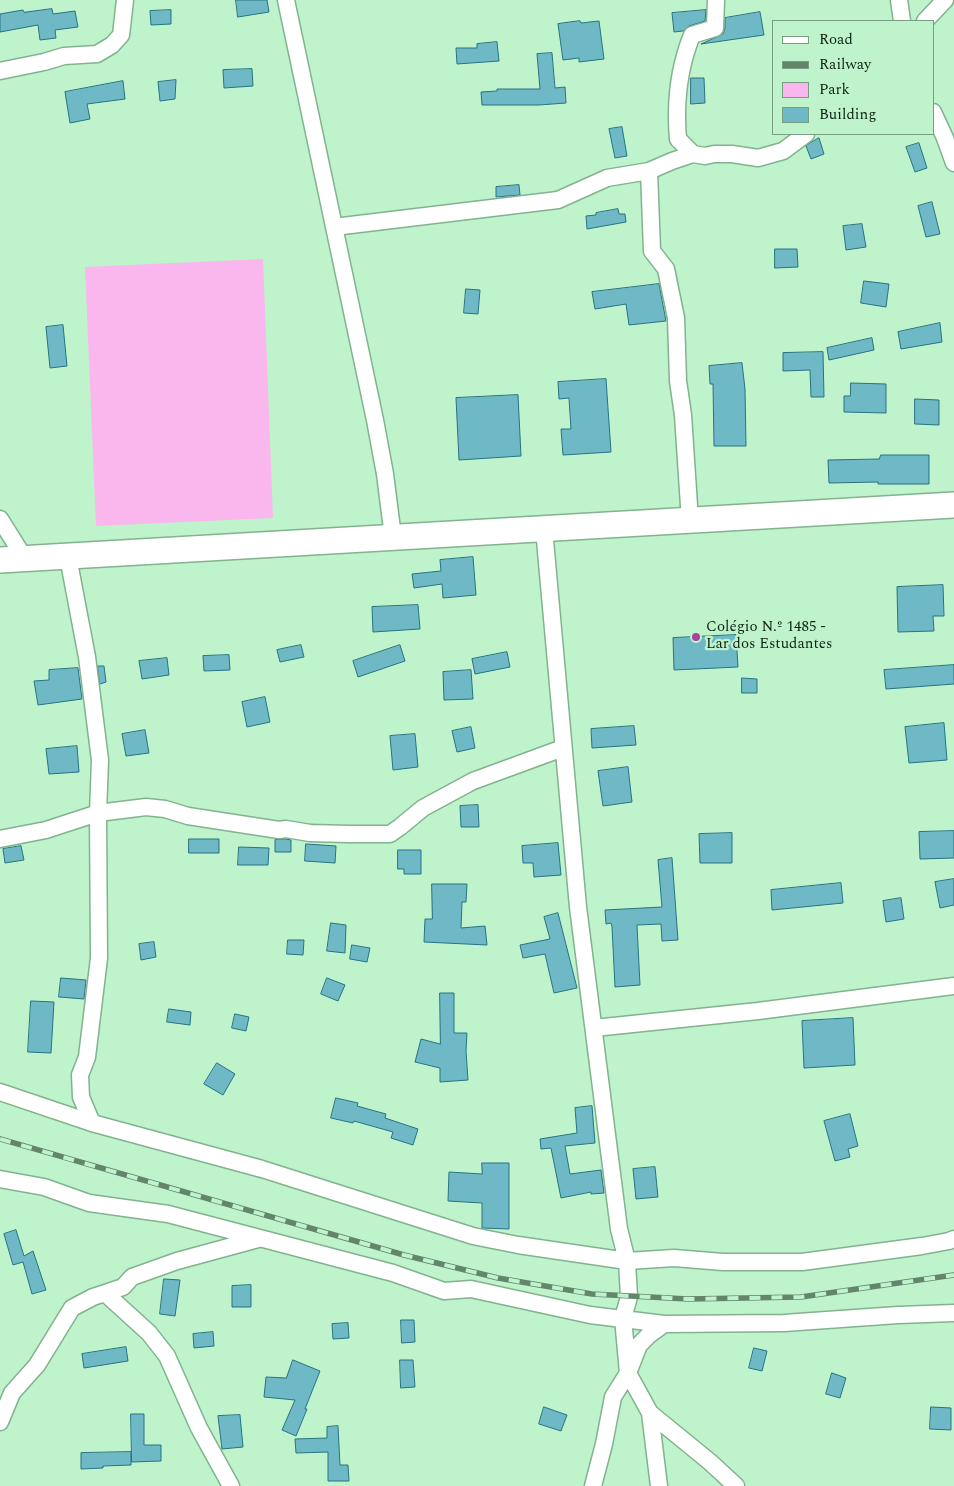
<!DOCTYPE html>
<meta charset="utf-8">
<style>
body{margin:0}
#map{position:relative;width:954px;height:1486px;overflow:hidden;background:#bff3cc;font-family:Spectral,serif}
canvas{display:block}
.legend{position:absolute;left:772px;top:20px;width:162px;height:115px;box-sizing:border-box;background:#bff3cc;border:1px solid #789f82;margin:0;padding:6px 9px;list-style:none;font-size:15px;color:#0d2113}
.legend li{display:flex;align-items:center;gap:10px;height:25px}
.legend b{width:25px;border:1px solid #789f82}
</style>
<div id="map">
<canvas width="954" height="1486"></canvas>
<ul class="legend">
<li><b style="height:6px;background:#fff"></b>Road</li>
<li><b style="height:6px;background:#62856b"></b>Railway</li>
<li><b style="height:14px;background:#f9b7ee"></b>Park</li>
<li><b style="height:14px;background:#6fb8c6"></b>Building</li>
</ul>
</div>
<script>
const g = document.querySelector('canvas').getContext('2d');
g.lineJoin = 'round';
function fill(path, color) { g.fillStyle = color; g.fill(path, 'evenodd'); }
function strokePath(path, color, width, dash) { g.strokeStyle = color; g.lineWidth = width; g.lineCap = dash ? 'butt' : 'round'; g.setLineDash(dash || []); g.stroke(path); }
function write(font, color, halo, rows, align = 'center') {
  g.font = font + ' Spectral,serif'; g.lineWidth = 4.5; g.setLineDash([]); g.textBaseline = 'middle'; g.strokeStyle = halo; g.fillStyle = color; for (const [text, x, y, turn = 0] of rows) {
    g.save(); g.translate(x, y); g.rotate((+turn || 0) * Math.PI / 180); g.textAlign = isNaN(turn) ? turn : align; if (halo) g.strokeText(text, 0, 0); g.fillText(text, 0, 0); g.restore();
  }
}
fill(new Path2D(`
 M 263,259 L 273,518 L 96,526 L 85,267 Z`), '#f9b7ee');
const building = new Path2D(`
 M 236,0 L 267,0 L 269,12 L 238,17 Z
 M 52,9 L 53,14 L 75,11 L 78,27 L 55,30 L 56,38 L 40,40 L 38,25 L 0,32 L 0,14 L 23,10 L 24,12 Z
 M 171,10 L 171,24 L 151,25 L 150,11 Z
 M 706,10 L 705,21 L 689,26 L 683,31 L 674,32 L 672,13 Z
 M 760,12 L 764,35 L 701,44 L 723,34 L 725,28 L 725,18 Z
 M 580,21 L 581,23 L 599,21 L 604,59 L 579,62 L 579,58 L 563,60 L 558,24 Z
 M 497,42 L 499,61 L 457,64 L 456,48 L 477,48 L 477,44 Z
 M 552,53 L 555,88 L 565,87 L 566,103 L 539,105 L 482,105 L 481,92 L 497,91 L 497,89 L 540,89 L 537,54 Z
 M 252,69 L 253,86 L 224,88 L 223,70 Z
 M 691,78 L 704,78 L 705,103 L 691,104 Z
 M 176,80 L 175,99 L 160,101 L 158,82 Z
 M 123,81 L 125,99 L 87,104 L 90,119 L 70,123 L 65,92 Z
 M 622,127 L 627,156 L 615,158 L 609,129 Z
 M 819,138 L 824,154 L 811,159 L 806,146 Z
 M 919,143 L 927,168 L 915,172 L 906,147 Z
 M 519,185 L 520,195 L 496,197 L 496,187 Z
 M 932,202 L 940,234 L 926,237 L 918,206 Z
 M 618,209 L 619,214 L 625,214 L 626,222 L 587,229 L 586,216 L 596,215 L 596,213 Z
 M 862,224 L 866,247 L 846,250 L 843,226 Z
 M 775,249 L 797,249 L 798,267 L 775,268 Z
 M 864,281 L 889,284 L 886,307 L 861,303 Z
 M 659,284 L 666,321 L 629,325 L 626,304 L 595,309 L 592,292 Z
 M 466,289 L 480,290 L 478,314 L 464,313 Z
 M 940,323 L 942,342 L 901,349 L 898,332 Z
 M 63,325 L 67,366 L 50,368 L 46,327 Z
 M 872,338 L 874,350 L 829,360 L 827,348 Z
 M 823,352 L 824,397 L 811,397 L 810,370 L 783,371 L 783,353 Z
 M 742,363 L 745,389 L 746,446 L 714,446 L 713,384 L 710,384 L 709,366 Z
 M 606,379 L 611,452 L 563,455 L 561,429 L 571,429 L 569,398 L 559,399 L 558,382 Z
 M 851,383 L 886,384 L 886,413 L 844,412 L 844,396 L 850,396 Z
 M 518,395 L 521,456 L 459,460 L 456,398 Z
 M 915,399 L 939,400 L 939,425 L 915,424 Z
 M 881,455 L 929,455 L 929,484 L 878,484 L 878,482 L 829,483 L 828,460 L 879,459 Z
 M 473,557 L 476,595 L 443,598 L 442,584 L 414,588 L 412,574 L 441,571 L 440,560 Z
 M 943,585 L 944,616 L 933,616 L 934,631 L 898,632 L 897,587 Z
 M 418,605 L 420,629 L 373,632 L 372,607 Z
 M 736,635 L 738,667 L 674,670 L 673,638 Z
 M 301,645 L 304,657 L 280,662 L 277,650 Z
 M 400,645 L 405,661 L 358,677 L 353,661 Z
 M 507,652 L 510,667 L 475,674 L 472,659 Z
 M 229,655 L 230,670 L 204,671 L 203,656 Z
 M 167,658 L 169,675 L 142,679 L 139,661 Z
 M 954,665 L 954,684 L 886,689 L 884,670 Z
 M 98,666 L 104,666 L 106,682 L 100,684 Z
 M 78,668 L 82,699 L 38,705 L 34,681 L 49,680 L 49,670 Z
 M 471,670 L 473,699 L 444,700 L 443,672 Z
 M 742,678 L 757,679 L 757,693 L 742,693 Z
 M 265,697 L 270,722 L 247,727 L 242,702 Z
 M 944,723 L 947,760 L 909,763 L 905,727 Z
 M 634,726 L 636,745 L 592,748 L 591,729 Z
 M 471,727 L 475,748 L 457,752 L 452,731 Z
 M 145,730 L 149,753 L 126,756 L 122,734 Z
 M 415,734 L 418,767 L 393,770 L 390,736 Z
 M 77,746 L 79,772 L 49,774 L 46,749 Z
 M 628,767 L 632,802 L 603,806 L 598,771 Z
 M 478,805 L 479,827 L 461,827 L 460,806 Z
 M 954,831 L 954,858 L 920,859 L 919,832 Z
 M 732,833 L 732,863 L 700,863 L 699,834 Z
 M 189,839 L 219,839 L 219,853 L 189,853 Z
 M 286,839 L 291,840 L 291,852 L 275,852 L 275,840 Z
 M 558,843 L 561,875 L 534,877 L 533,863 L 523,863 L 522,846 Z
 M 306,844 L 336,846 L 335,863 L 305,861 Z
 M 21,846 L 24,860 L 5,863 L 3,849 Z
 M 239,847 L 269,848 L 268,865 L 238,865 Z
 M 398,850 L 421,850 L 421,874 L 404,874 L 404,869 L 398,869 Z
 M 672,858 L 678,940 L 662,941 L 661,924 L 637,925 L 640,985 L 615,987 L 612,927 L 611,923 L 606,924 L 605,910 L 662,907 L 658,860 Z
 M 954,879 L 954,905 L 940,908 L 935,882 Z
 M 841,883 L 843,903 L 772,910 L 771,890 Z
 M 432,884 L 467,884 L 466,902 L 462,902 L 461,928 L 485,926 L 487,945 L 424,942 L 425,919 L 432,919 Z
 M 901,898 L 904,919 L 886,922 L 883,901 Z
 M 558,913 L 577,988 L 554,993 L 545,954 L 523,958 L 520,945 L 550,939 L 544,917 Z
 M 331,923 L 346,925 L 345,953 L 327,951 Z
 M 288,940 L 304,940 L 303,955 L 287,954 Z
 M 154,942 L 156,957 L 141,960 L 139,944 Z
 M 352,945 L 370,948 L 367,962 L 350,959 Z
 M 61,978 L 86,980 L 84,999 L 59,997 Z
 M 327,978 L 345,985 L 338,1001 L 321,994 Z
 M 440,993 L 454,993 L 454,1033 L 467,1033 L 466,1051 L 468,1080 L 440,1082 L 440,1068 L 415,1062 L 421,1039 L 440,1044 Z
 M 31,1001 L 54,1002 L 51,1053 L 28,1052 Z
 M 169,1009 L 191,1012 L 190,1025 L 167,1022 Z
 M 235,1014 L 249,1017 L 246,1031 L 232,1028 Z
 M 853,1018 L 855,1065 L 804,1068 L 802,1021 Z
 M 217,1063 L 235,1074 L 223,1095 L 204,1084 Z
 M 336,1098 L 358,1103 L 357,1106 L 386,1114 L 385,1118 L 418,1129 L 413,1145 L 391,1138 L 393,1132 L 354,1121 L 353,1123 L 331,1118 Z
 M 592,1106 L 595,1143 L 565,1146 L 570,1174 L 601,1170 L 604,1193 L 591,1194 L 591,1192 L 561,1198 L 551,1148 L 541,1149 L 540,1139 L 577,1133 L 575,1108 Z
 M 850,1114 L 858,1146 L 848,1149 L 850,1157 L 835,1161 L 824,1121 Z
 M 482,1163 L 509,1163 L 509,1229 L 482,1228 L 482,1203 L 448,1201 L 449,1172 L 482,1174 Z
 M 655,1167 L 658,1197 L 636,1199 L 633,1169 Z
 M 16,1230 L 24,1256 L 33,1251 L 46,1290 L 32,1294 L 23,1262 L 13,1265 L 4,1234 Z
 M 164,1279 L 180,1280 L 175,1316 L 160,1314 Z
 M 251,1285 L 251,1307 L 232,1307 L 232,1286 Z
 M 401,1320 L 414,1320 L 415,1342 L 402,1343 Z
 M 348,1323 L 349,1338 L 333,1339 L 332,1324 Z
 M 213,1332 L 214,1346 L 194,1348 L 193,1334 Z
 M 126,1347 L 128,1361 L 84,1368 L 82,1354 Z
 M 754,1348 L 767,1351 L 762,1371 L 749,1368 Z
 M 293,1360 L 320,1371 L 305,1409 L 307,1409 L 296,1436 L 282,1430 L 295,1400 L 264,1397 L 266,1377 L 286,1378 Z
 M 400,1360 L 413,1360 L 415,1387 L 401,1388 Z
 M 832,1373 L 846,1378 L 840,1398 L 826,1394 Z
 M 544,1407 L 567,1415 L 561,1431 L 539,1424 Z
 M 931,1407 L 951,1408 L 951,1430 L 930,1429 Z
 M 131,1414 L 144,1414 L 144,1445 L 161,1445 L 161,1461 L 132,1462 Z
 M 240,1415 L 243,1447 L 222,1449 L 218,1416 Z
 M 338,1426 L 340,1465 L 348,1465 L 349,1481 L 328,1481 L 328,1452 L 296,1453 L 295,1439 L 327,1438 L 327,1427 Z
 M 131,1452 L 131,1465 L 103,1466 L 103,1468 L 81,1469 L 81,1453 Z`);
fill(building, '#6fb8c6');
strokePath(building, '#287381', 1);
const minor = new Path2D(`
 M 286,0 L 375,420 L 385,474 L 393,537
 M 899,0 L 902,21
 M 925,21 L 945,0
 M 0,71 L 44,62 L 64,56 L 97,54 L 112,45 L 121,35 L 125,0
 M 933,112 L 945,138 L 954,163
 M 693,154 L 678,139 C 675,104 679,67 692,35 L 715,28 L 716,0
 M 649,171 L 652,251 L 666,269 L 676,318 L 678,381 L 683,415 L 690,521
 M 334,227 L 558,200 L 607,178 L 649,171 L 672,161 L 693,154 L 705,156 L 714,154 L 732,154 L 758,158 L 783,151 L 806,134
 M 0,519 L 25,559
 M 544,529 L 578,907 L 619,1229 L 627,1261 L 629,1297 L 623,1318 L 628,1373 L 650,1413 L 659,1486
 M 68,557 L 87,657 L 100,760 L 98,813 L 99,958 L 87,1057 L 80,1075 L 81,1097 L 92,1123
 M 0,839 L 46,830 L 98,813 L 146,807 L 165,809 L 188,816 L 279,830 L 286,829 L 310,833 L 349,834 L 390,834 L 400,827 L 423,808 L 473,781 L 563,748
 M 594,1028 L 758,1011 L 954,986
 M 0,1092 L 92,1123 L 262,1169 L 473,1236 L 518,1245 L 627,1261 L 674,1258 L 723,1262 L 802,1262 L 922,1246 L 949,1241 L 954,1239
 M 0,1179 L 44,1187 L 89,1203 L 168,1214 L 393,1273 L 444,1291 L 471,1289 L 590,1315 L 664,1324 L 784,1323 L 898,1315 L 954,1313
 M 105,1293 L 149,1333 L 167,1356 L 199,1428 L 231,1486
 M 650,1413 L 710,1462 L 736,1486
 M 0,1422 L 12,1393 L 37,1365 L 72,1308 L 93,1297 L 123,1287 L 132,1277 L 177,1261 L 258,1239
 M 593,1486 L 604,1444 L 613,1397 L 628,1373 L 639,1345 L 649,1335 L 664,1324`);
const primary = new Path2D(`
 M 0,560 L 954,505`);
strokePath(minor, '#81b38e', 19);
strokePath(primary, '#81b38e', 28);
strokePath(minor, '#fff', 16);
strokePath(primary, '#fff', 25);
const rail = new Path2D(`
 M 0,1139 L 404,1255 L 498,1278 L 592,1294 L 688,1299 L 801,1297 L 954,1275`);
strokePath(rail, '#62856b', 5.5);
strokePath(rail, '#bff3cc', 4, [11]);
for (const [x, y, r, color] of [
 [696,637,5,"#ad41a1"]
]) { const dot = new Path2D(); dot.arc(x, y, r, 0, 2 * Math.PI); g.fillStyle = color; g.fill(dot); strokePath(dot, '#bff3cc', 2); }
write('15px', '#0d2113', '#bff3cc', [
 ["Colégio N.º 1485 -",706,628],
 ["Lar dos Estudantes",706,645]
], 'left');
</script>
